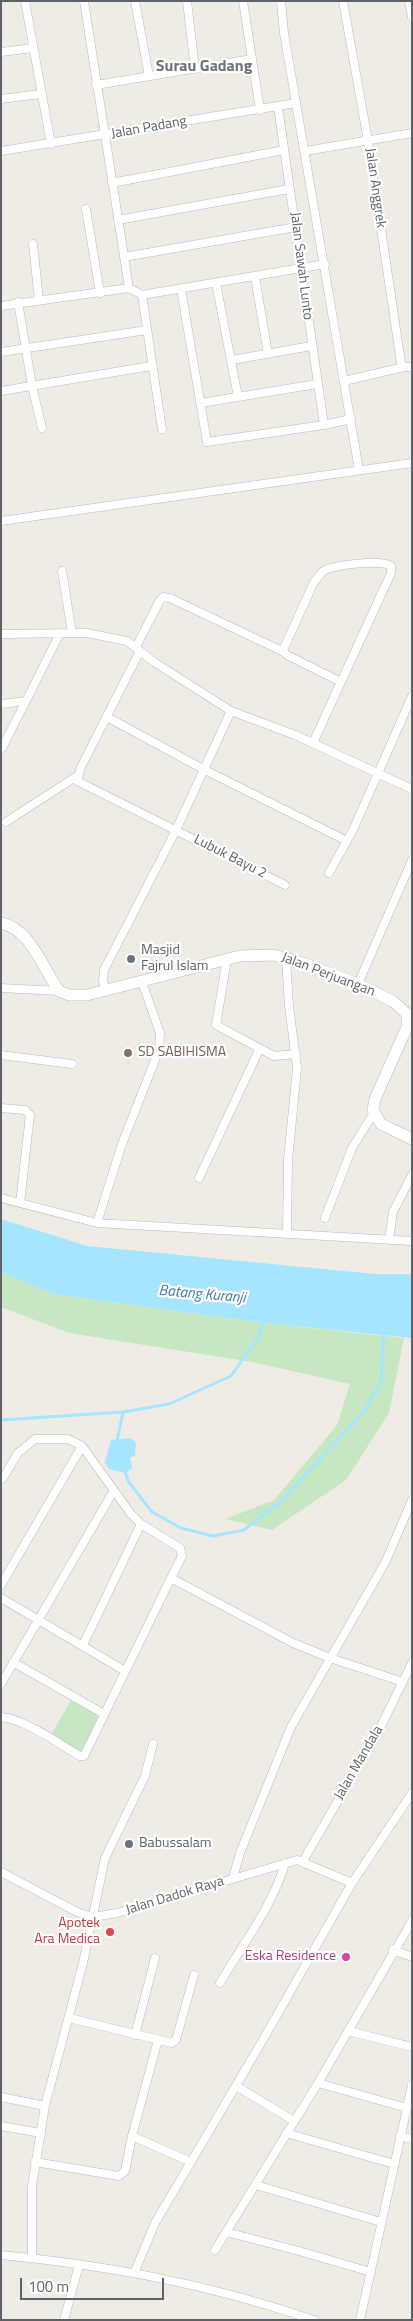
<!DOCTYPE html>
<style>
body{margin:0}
#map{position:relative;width:413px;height:2321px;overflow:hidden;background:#efece5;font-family:"Titillium Web",sans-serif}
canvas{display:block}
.frame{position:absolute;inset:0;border:2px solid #5d6266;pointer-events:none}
.scale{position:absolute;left:20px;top:2278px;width:144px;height:22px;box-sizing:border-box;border:2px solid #5d6266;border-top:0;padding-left:6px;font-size:15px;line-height:18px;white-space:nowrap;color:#5d6266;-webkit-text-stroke:4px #fff;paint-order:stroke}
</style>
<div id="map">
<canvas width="413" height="2321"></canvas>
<div class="frame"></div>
<div class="scale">100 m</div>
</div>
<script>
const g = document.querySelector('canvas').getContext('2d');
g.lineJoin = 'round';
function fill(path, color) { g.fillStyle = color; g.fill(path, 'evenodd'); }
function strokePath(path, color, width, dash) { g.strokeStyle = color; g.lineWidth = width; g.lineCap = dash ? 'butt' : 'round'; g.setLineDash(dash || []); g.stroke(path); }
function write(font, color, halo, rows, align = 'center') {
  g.font = font + ' "Titillium Web",sans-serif'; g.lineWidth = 4.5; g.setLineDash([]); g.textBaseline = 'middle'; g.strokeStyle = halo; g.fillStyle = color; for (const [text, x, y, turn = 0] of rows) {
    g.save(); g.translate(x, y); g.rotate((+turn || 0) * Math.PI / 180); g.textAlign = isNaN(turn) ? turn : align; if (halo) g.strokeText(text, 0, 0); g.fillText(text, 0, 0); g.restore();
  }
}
fill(new Path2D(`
 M 1,1272 L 53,1294 L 256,1322 L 404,1338 L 389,1413 L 346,1480 L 272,1530 L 225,1519 L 274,1500 L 337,1425 L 350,1384 L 252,1362 L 69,1333 L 1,1307 Z
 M 71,1700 L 100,1717 L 81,1751 L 51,1735 Z`), '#c7e7c2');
fill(new Path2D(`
 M 1,1219 L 87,1246 L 375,1274 L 412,1274 L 412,1338 L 256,1322 L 53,1294 L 1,1272 Z
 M 131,1438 L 136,1443 L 135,1456 L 130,1457 L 132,1468 L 125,1473 L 109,1469 L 105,1462 L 111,1440 Z`), '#a6e5ff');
strokePath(new Path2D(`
 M 1,1420 L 123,1412 L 169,1404 L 231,1376 L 260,1335 L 262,1320
 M 117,1441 L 123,1412
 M 125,1471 L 128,1481 L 152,1512 L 181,1528 L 213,1536 L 244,1530 L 280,1502 L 364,1412 L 381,1382 L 384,1332`), '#a6e5ff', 3);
const street = new Path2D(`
 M 25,1 L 51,144
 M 84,1 L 129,288
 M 135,1 L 149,76
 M 187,1 L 195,69
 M 243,1 L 260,110
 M 281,1 L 284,33 L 359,470
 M 343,1 L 368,141 L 401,363 L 404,367 L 412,367
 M 409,1 L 412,17
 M 1,52 L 33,48
 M 96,85 L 252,59
 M 1,99 L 41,94
 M 278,107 L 324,425
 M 1,151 L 296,103
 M 305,151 L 412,133
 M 112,183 L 284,150
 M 86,209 L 100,293
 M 118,220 L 289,189
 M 33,244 L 39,300
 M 124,257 L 296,227
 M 255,277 L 268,354
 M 216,283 L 238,397
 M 181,289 L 207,442 L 324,425 L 351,419
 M 142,295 L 162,429
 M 18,302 L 32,386 L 42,428
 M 1,306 L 129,288 L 142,295 L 325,264
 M 1,352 L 147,330
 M 232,360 L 311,346
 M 344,381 L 404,367
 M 1,391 L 151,366
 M 201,403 L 317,384
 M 1,521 L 412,463
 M 62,571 L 72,633
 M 1,634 L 87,633 L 127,641 L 154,662 L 231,711
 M 136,647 L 159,602 L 163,597 L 170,598 L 284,652
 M 140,651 L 81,767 L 77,781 L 285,885
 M 1,704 L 26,701 L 60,633
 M 107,717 L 203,769 L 347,841
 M 313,743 L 391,573 L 391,566 C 381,559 334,565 323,571 L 314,582 L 284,648 L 283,651 L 287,655 L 339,681
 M 2,748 L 26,701
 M 6,822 L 77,776
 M 329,873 L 353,830 L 412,696
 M 286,957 L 289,1006 L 297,1068 L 288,1160 L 287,1233
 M 227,959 L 216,1025 L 274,1056 L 296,1054
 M 358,984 L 412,860
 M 1,988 L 59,991
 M 106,990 L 103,981 L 104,970 L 176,830 L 231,711 L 295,735 L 412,789
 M 1,1055 L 72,1064
 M 1,1108 L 25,1110 L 30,1115 L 20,1203
 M 199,1178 L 259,1050
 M 1,1198 L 97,1223 L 412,1241
 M 325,1218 L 352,1148 L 373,1114
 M 97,1223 L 122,1144 L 159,1050 L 160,1033 L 142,982
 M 389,1240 L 393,1212 L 412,1175
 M 3,1478 L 18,1453 L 35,1439 L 68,1439 L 82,1446 L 131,1514 L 141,1524 L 180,1548 L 182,1556 L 171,1578 L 293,1643 L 330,1658 L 403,1682
 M 1,1585 L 82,1446
 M 1,1598 L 125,1671
 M 83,1645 L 141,1524
 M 13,1662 L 104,1714
 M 1,1684 L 113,1492
 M 1,1717 C 25,1719 59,1744 80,1756 L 84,1756 L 171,1578
 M 303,1861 L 380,1728 L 412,1663
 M 1,1872 L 79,1913 L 93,1917 L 117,1913 L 297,1860 L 352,1883
 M 233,1878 L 240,1853 L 291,1727 L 386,1561 L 412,1500
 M 393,1950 L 412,1957
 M 220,1983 C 241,1947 274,1904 285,1863
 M 69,2018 L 172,2043 L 176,2040 L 194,1975
 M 348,2031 L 412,2047
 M 135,2035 L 155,1958
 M 158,2040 L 132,2136 L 191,2162
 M 318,2083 L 407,2108
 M 236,2086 L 294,2121
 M 1,2097 L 45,2106
 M 1,2126 L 41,2133
 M 286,2133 L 394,2164
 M 400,2136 L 412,2139
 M 35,2162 L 119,2176 L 125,2171 L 132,2136
 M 256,2185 L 381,2222
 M 226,2232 L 299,2251 L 371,2272
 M 215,2250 L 318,2083 L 412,1921
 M 1,2255 C 112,2266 208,2284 314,2320
 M 32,2258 L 32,2186 L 45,2106 L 83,1963 L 105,1858 L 145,1776 L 153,1744
 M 135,2271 L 155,2223 L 264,2038 L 352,1883 L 412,1793
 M 64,2320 L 79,2265
 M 360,2320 L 412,2085`);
const secondary = new Path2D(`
 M 1,923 C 31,929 43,969 59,991 L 69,995 L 87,995 L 240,956 L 274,955 L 303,963 L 358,984 L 394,1002 L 407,1014 L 407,1027 L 375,1099 L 373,1110 L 381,1124 L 412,1139`);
strokePath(street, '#b6b9bc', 9);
strokePath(secondary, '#b4b9bd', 12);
strokePath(street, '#fff', 8);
strokePath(secondary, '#fff', 11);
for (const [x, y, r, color] of [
 [131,959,5,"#6b7280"],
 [128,1053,5,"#8d6e63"],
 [129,1844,5,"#6b7280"],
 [110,1932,5,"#e0444e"],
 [346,1957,5,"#d1479c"]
]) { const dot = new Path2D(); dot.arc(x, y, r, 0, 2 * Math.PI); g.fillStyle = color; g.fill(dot); strokePath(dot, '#fff', 2); }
write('14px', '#5d6266', '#fff', [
 ["Jalan Padang",149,128,-10],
 ["Jalan Anggrek",375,188,82],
 ["Jalan Sawah Lunto",301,266,83],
 ["Lubuk Bayu 2",230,857,27],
 ["Jalan Perjuangan",328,975,21],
 ["Jalan Mandala",359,1763,-60],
 ["Jalan Dadok Raya",175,1896,-17]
]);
write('14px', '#5b616d', '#fff', [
 ["Masjid",141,951],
 ["Fajrul Islam",141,967],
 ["Babussalam",139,1844]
], 'left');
write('14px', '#785e54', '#fff', [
 ["SD SABIHISMA",138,1053]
], 'left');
write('14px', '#be3a42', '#fff', [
 ["Apotek",100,1924],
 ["Ara Medica",100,1940]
], 'right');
write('14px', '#b23c85', '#fff', [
 ["Eska Residence",336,1957]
], 'right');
write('italic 15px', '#3c7ba0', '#fff', [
 ["Batang Kuranji",202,1295,5]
]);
write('bold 16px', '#6e7478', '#fff', [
 ["Surau Gadang",204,67]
]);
</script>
